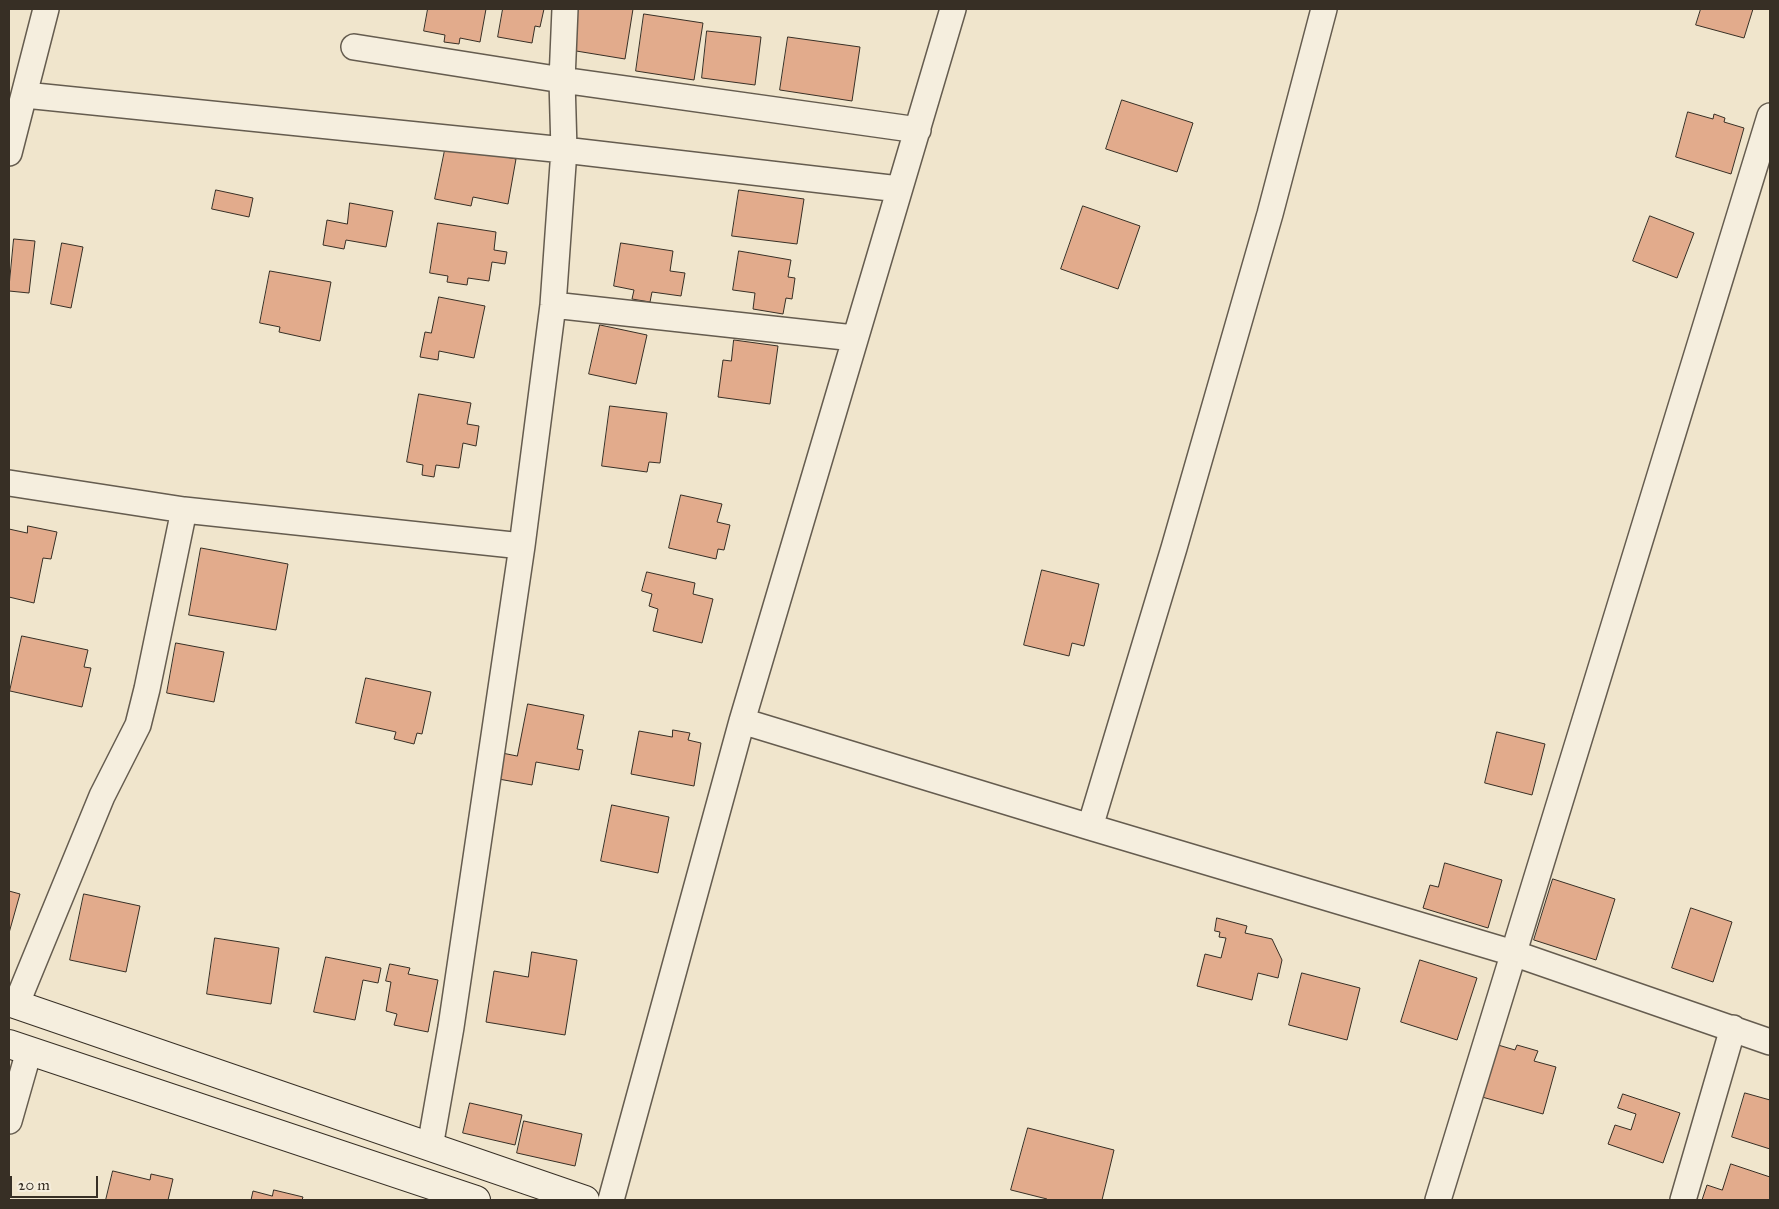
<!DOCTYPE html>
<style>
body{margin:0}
#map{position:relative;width:1779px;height:1209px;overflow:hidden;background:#f0e5cc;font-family:"IM FELL Great Primer",serif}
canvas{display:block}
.frame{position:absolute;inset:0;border:10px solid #372f25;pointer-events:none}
.scale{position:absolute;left:10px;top:1176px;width:88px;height:22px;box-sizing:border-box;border:2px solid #372f25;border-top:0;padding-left:6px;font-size:15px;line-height:18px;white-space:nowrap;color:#372f25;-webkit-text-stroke:4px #f5eede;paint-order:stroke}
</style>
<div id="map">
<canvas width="1779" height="1209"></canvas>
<div class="frame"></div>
<div class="scale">20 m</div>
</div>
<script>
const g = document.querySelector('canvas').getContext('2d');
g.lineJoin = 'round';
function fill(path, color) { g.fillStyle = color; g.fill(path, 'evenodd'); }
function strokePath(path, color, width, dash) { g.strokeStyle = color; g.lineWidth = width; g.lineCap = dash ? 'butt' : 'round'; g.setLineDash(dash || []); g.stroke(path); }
const building = new Path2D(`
 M 428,9 L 486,9 L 480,42 L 460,38 L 459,44 L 444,42 L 445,35 L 424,31 Z
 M 503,9 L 544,9 L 540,27 L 535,26 L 532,43 L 498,37 Z
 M 570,9 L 633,9 L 625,59 L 570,50 Z
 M 1701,9 L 1753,9 L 1744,38 L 1696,25 Z
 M 644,14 L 703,23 L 694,80 L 636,71 Z
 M 707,31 L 761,37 L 755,85 L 702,78 Z
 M 788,37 L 860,47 L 852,101 L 780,90 Z
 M 1122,100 L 1193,123 L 1177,172 L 1106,149 Z
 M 1688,112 L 1713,119 L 1714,114 L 1725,118 L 1724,122 L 1744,128 L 1731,174 L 1676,157 Z
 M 446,145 L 516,159 L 508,204 L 473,197 L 471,206 L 435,199 Z
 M 216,190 L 253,198 L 249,217 L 212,209 Z
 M 739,190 L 804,199 L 797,244 L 732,236 Z
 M 350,203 L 393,211 L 386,247 L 346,240 L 344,249 L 323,245 L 327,220 L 347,224 Z
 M 1083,206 L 1140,226 L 1118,289 L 1061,269 Z
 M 1650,216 L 1694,233 L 1677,278 L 1633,261 Z
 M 438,223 L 496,232 L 494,250 L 507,252 L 505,264 L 492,262 L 489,281 L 468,278 L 467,285 L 447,282 L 448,276 L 430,273 Z
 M 14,239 L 35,241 L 29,293 L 9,291 Z
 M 62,243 L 83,247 L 71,308 L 51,304 Z
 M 621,243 L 673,251 L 670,271 L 685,273 L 681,296 L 652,292 L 650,302 L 632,299 L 634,290 L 614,286 Z
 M 739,251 L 791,260 L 788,277 L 795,278 L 792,299 L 786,298 L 783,314 L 753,309 L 755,293 L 733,290 Z
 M 270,271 L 331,282 L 320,341 L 279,332 L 280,327 L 260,323 Z
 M 439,297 L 485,306 L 474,358 L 439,351 L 438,360 L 420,357 L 425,332 L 431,333 Z
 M 600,325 L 647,335 L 636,384 L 589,374 Z
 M 734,340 L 778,346 L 770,404 L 718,397 L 723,360 L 731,361 Z
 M 419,394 L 471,403 L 467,424 L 479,426 L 476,446 L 463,443 L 459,468 L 436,465 L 434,477 L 422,475 L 423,465 L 407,462 Z
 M 610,406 L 667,413 L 660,463 L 649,462 L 647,472 L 602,466 Z
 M 681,495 L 722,504 L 717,522 L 730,525 L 724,550 L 718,549 L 716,559 L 669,548 Z
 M 28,526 L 57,532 L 51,559 L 43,558 L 34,603 L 9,597 L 9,529 L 27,533 Z
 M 201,548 L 288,564 L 276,630 L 189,615 Z
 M 1042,570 L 1099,584 L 1084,646 L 1072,643 L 1069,656 L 1024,645 Z
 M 647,572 L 695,583 L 693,594 L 713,599 L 702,643 L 653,631 L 658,609 L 649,606 L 652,594 L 642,591 Z
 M 22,636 L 88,650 L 84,667 L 91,668 L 82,707 L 10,691 Z
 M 176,643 L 224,652 L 214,702 L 167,693 Z
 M 366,678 L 431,692 L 422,734 L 417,733 L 414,744 L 394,739 L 396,732 L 356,723 Z
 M 528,704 L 584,715 L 577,749 L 583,750 L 579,770 L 536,762 L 532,785 L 493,778 L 497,752 L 517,756 Z
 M 673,730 L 690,733 L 688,740 L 701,743 L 694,786 L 631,774 L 639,731 L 672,737 Z
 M 1497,732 L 1545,744 L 1532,795 L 1485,783 Z
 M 612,805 L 669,817 L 658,873 L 601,861 Z
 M 1445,863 L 1502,880 L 1488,928 L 1423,908 L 1430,885 L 1438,887 Z
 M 1553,879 L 1615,899 L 1596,960 L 1534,940 Z
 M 9,891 L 20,894 L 9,933 Z
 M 84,894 L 140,906 L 126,972 L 70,960 Z
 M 1691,908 L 1732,922 L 1713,982 L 1672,968 Z
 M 1217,918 L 1247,926 L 1245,933 L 1272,939 L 1282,960 L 1278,978 L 1258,973 L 1252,1000 L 1197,986 L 1205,954 L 1221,958 L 1226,938 L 1219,937 L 1220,932 L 1215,931 Z
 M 215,938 L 279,948 L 271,1004 L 207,994 Z
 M 532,952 L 577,960 L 565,1035 L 486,1022 L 494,971 L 528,977 Z
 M 326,957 L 381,968 L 378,983 L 363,980 L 355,1020 L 314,1012 Z
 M 1420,960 L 1477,978 L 1457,1040 L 1401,1022 Z
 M 390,964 L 410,968 L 408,974 L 438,980 L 428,1032 L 394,1025 L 397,1014 L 386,1011 L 391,982 L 386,981 Z
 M 1302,973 L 1360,988 L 1347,1040 L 1289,1025 Z
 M 1498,1045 L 1515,1050 L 1517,1045 L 1538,1051 L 1534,1061 L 1556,1067 L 1543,1114 L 1482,1097 Z
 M 1745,1093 L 1770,1100 L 1770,1149 L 1732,1137 Z
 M 1623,1094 L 1680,1113 L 1663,1163 L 1608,1144 L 1615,1125 L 1631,1130 L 1636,1114 L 1618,1108 Z
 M 470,1103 L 522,1115 L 515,1145 L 463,1133 Z
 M 524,1121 L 582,1134 L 575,1166 L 517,1153 Z
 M 1028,1128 L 1114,1150 L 1102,1200 L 1046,1200 L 1047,1199 L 1011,1190 Z
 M 1731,1164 L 1770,1177 L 1770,1200 L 1702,1200 L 1707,1185 L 1722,1190 Z
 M 113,1171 L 150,1180 L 151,1174 L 173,1179 L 168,1200 L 106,1200 Z
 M 274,1190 L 303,1197 L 302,1200 L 251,1200 L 253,1191 L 272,1196 Z`);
fill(building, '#e2ab8c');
strokePath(building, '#372f25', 1);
const minor = new Path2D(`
 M 354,47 L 562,80 L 918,130
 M 25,95 L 564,150 L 899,189
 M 9,153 L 46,9
 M 553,305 L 854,338
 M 9,483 L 184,510 L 522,546
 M 742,721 L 1090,827 L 1513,953 L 1770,1042
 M 1090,827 L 1174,548 L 1270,214 L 1324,9
 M 16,1005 L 102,796 L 138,725 L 147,689 L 184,510
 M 9,1121 L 29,1051
 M 430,1147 L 451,1027 L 522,546 L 553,305 L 564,150 L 562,80 L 565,9
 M 611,1200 L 742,721 L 953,9
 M 1438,1200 L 1770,116
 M 1683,1200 L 1733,1028`);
const secondary = new Path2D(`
 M 9,1002 L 585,1200
 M 9,1044 L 476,1200`);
strokePath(minor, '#655c4f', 28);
strokePath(secondary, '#372f25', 30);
strokePath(minor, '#f5eede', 25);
strokePath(secondary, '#f5eede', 28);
</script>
